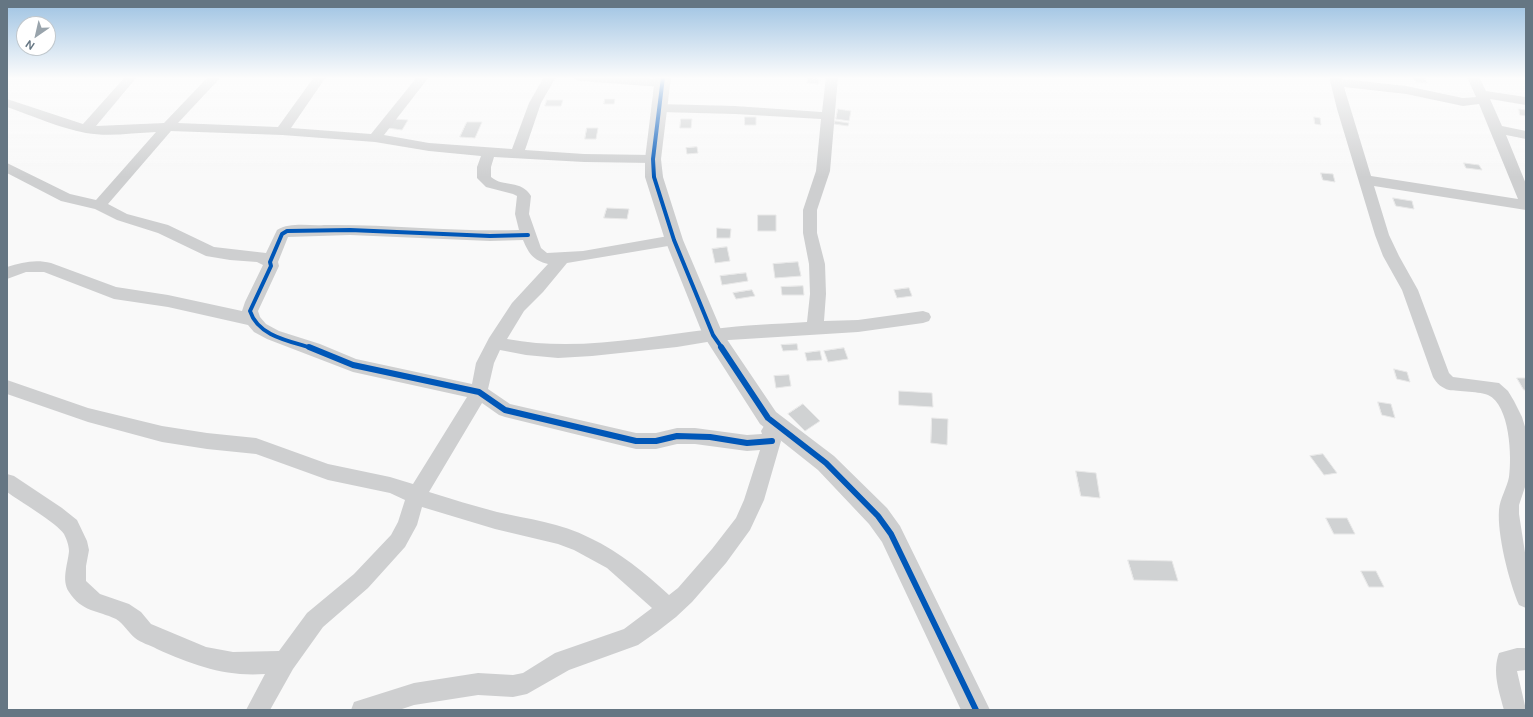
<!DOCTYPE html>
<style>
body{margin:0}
#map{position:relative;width:1533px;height:717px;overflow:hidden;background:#f9f9f9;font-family:"DM Sans",sans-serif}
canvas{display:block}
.frame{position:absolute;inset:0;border:8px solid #657683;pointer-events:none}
.north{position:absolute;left:16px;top:16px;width:40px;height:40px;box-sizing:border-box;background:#fff;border:1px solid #c1c8cd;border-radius:50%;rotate:214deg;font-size:11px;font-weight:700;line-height:16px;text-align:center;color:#657683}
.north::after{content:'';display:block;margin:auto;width:14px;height:18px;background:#99a4ac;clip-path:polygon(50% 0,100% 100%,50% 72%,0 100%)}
</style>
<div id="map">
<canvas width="1533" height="717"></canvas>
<div class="frame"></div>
<div class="north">N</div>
</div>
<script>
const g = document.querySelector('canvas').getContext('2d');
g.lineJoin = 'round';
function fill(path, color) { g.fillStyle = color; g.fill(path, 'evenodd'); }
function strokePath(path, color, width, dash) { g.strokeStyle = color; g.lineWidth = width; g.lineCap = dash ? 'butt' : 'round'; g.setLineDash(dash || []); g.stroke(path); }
const building = new Path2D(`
 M 1414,77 L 1424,77 L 1427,83 L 1416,82 Z
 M 808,78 L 820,80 L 818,84 L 807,83 Z
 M 605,99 L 615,99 L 614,104 L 604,104 Z
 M 547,100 L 563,100 L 561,106 L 545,106 Z
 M 838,109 L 851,111 L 849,121 L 836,119 Z
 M 1519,109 L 1526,110 L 1526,116 L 1520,115 Z
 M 745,117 L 756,117 L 756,125 L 745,125 Z
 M 1314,117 L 1320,118 L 1321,125 L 1315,124 Z
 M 394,119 L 408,120 L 402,130 L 388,128 Z
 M 681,119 L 692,119 L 691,128 L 680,128 Z
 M 835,121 L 849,123 L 848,126 L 834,124 Z
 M 467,122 L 482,122 L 475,138 L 460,137 Z
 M 587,128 L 598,128 L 596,139 L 585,139 Z
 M 697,147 L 698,153 L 687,154 L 686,148 Z
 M 1464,163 L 1479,165 L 1482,170 L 1466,168 Z
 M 1321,173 L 1333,174 L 1335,182 L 1323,180 Z
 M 1393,198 L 1412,201 L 1414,209 L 1396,206 Z
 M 607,208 L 629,209 L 627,219 L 604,218 Z
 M 758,215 L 776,215 L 776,231 L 758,231 Z
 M 717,228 L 731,229 L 730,238 L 717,238 Z
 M 727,247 L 730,261 L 715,263 L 712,249 Z
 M 798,262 L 801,276 L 775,278 L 773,264 Z
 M 746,273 L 748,281 L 722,285 L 720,276 Z
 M 803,286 L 804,295 L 782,295 L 781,287 Z
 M 909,288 L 912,296 L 897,298 L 894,290 Z
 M 752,290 L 755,296 L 736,299 L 733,293 Z
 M 797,344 L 798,350 L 783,351 L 781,345 Z
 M 844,348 L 848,359 L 828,362 L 824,351 Z
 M 820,351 L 822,360 L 807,361 L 805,353 Z
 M 1394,369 L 1407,372 L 1410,382 L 1397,379 Z
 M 789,375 L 791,386 L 776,388 L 774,376 Z
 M 1517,378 L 1526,378 L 1526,390 L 1524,390 Z
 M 899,391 L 932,393 L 933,407 L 899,405 Z
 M 1378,402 L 1391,404 L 1395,418 L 1382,415 Z
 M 803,404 L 820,421 L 805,431 L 788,414 Z
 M 932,418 L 948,419 L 947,445 L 931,443 Z
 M 1323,454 L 1337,473 L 1324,475 L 1310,456 Z
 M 1076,471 L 1096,473 L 1100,498 L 1081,496 Z
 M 1326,518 L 1347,518 L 1355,534 L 1334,534 Z
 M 1128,560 L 1172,561 L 1178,581 L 1134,580 Z
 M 1361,571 L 1376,571 L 1384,587 L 1369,587 Z`);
fill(building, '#d0d2d3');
strokePath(building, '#e8e8e8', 1);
fill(new Path2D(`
 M 125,77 L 137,77 L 96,126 L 164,123 L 208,77 L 221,77 L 178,123 L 278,127 L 314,77 L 326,77 L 291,128 L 371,134 L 417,77 L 429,77 L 384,135 L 429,143 L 512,149 L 529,103 L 544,77 L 556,77 L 541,103 L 525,150 L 584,154 L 653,155 L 658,156 L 660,159 L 658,162 L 653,163 L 584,162 L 494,157 L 491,167 L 491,177 C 504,188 521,179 531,196 L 529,214 L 541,248 L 547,253 L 583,251 L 674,235 L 679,236 L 682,240 L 679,244 L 674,245 L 567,263 L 543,292 L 524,311 L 507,339 C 576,352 644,337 713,329 C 744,325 776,324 807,322 L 810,294 L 809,264 L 803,233 L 803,210 L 816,171 L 821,119 L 735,114 L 660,112 L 655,111 L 654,108 L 655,105 L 660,104 L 735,106 L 822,112 L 826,77 L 838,77 L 830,171 L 817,210 L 817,233 L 825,264 L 826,294 L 824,321 L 858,320 L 923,311 L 929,313 L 931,317 L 929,321 L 923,323 L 858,332 L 713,341 L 677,347 L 592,356 L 558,358 L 526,355 L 500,350 L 494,363 L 488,389 L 510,404 L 636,433 L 656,433 L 677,428 L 695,428 L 747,435 L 762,434 L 761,431 L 764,426 L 770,423 L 776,426 L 781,441 L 764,500 L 750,530 L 726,563 L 692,602 L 676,617 L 658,631 L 638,645 L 569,670 L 527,694 L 513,697 L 478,695 L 414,705 L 399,710 L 351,710 L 354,702 L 414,683 L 478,673 L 513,675 L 523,673 L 555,653 L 624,629 L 652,608 L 607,568 L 574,550 L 558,544 L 495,529 L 422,507 L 417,525 L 405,547 L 368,588 L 323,627 L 293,669 L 270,710 L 246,710 L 265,674 C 225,677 193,665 157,649 C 150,645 141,643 135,638 C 128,632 124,624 116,619 C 97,610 82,612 69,592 C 61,580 68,564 69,551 C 69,545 66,538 64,534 C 57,523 19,501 7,492 L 7,474 L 14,476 L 62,508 L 77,520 L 87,541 L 89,550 L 86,566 L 86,581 L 100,594 L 129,604 L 141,612 L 151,624 L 206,647 L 233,652 L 279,651 L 307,613 L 354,574 L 391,535 L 398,522 L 405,500 L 390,493 L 328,480 L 256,454 L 207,449 L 162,442 L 88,422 L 7,394 L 7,380 L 88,408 L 162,426 L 207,433 L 256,438 L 328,464 L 390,477 L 413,484 L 467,397 L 353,372 L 267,339 L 254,332 L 248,325 L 168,307 L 114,299 L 44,272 L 26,272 L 7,279 L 7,267 C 22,262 36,259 51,263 L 116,287 L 168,295 L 242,311 L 245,302 L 263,265 L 257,262 L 230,260 L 206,256 L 158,233 L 117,220 L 95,209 L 61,201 L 7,173 L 7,163 L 70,194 L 96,200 L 156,132 C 133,133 108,137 86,133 C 59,128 33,116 7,107 L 7,99 L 83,124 ZM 171,131 L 282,135 L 375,142 L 429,151 L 481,156 L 477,167 L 477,178 L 486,187 L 513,194 L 517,196 L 515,214 L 519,230 C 454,232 389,224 324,225 C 309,226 290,222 277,230 L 266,253 L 214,247 L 168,225 L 127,214 L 108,204 ZM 350,235 L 490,241 L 523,240 C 529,254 533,260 548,264 L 512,303 L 489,338 L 476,363 L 472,384 L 356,359 L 320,344 L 279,331 L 266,324 L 260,317 L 258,311 L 279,266 L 278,262 L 288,237 ZM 482,403 L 499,415 L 505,417 L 636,449 L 656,449 L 677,444 L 695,444 L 747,451 L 760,450 L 744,500 L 736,518 L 712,549 L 678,588 L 669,595 C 645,573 620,552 590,538 C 561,523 528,519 497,512 C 474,506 452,499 429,492 Z
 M 574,77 L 627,77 L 662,79 L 666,80 L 668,83 L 666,86 L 662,87 L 580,81 L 576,80 Z
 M 1329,77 L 1341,77 L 1342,79 L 1406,86 L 1463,98 L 1476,97 L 1467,77 L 1479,77 L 1486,91 L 1526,97 L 1526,105 L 1490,99 L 1502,126 L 1526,131 L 1526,139 L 1506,135 L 1526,184 L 1526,210 L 1374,186 L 1389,235 L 1399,256 L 1418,290 L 1449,373 L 1453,377 L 1499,383 L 1508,391 L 1514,401 L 1522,417 L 1526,430 L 1526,484 L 1519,505 L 1519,514 L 1526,559 L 1526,608 L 1519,605 C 1509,582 1497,534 1499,510 C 1500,498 1507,488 1509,477 C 1512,457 1510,405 1488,395 C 1482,392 1457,391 1449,390 C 1442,388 1437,384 1433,377 L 1402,290 L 1383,256 L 1375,235 L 1337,109 ZM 1344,87 L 1406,94 L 1463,106 L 1479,104 L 1518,199 L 1371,176 Z
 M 1517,648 L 1526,648 L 1526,670 L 1517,671 L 1526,710 L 1504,710 C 1499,691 1492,672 1499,653 Z`), '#cecfd0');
fill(new Path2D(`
 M 655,77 L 671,77 L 661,159 L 663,177 L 683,240 L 722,332 L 776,412 L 834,456 L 887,508 L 900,526 L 990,710 L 961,710 L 882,542 L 869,524 L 818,470 L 760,424 L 703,335 L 665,240 L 645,177 L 645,159 Z`), '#cecfd0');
strokePath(new Path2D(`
 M 663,77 L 653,159 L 654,177 L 674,240 L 713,335 L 722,348
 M 312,348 C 289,341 258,336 250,311 L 271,266 L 270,262 L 282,234 L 287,231 L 350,230 L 490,236 L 528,235`), '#0057b8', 4);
strokePath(new Path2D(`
 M 309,347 L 353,365 L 479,392 L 505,410 L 636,441 L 656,441 L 677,436 L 710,437 L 747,443 L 772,441
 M 721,347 L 768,418 L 826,463 L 878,516 L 891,534 L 976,710`), '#0057b8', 6);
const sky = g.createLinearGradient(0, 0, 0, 177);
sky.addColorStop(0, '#9dc2e2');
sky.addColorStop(0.44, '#fcfcfc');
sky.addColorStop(1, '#fcfcfc00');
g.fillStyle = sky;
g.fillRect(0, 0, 1533, 177);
</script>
